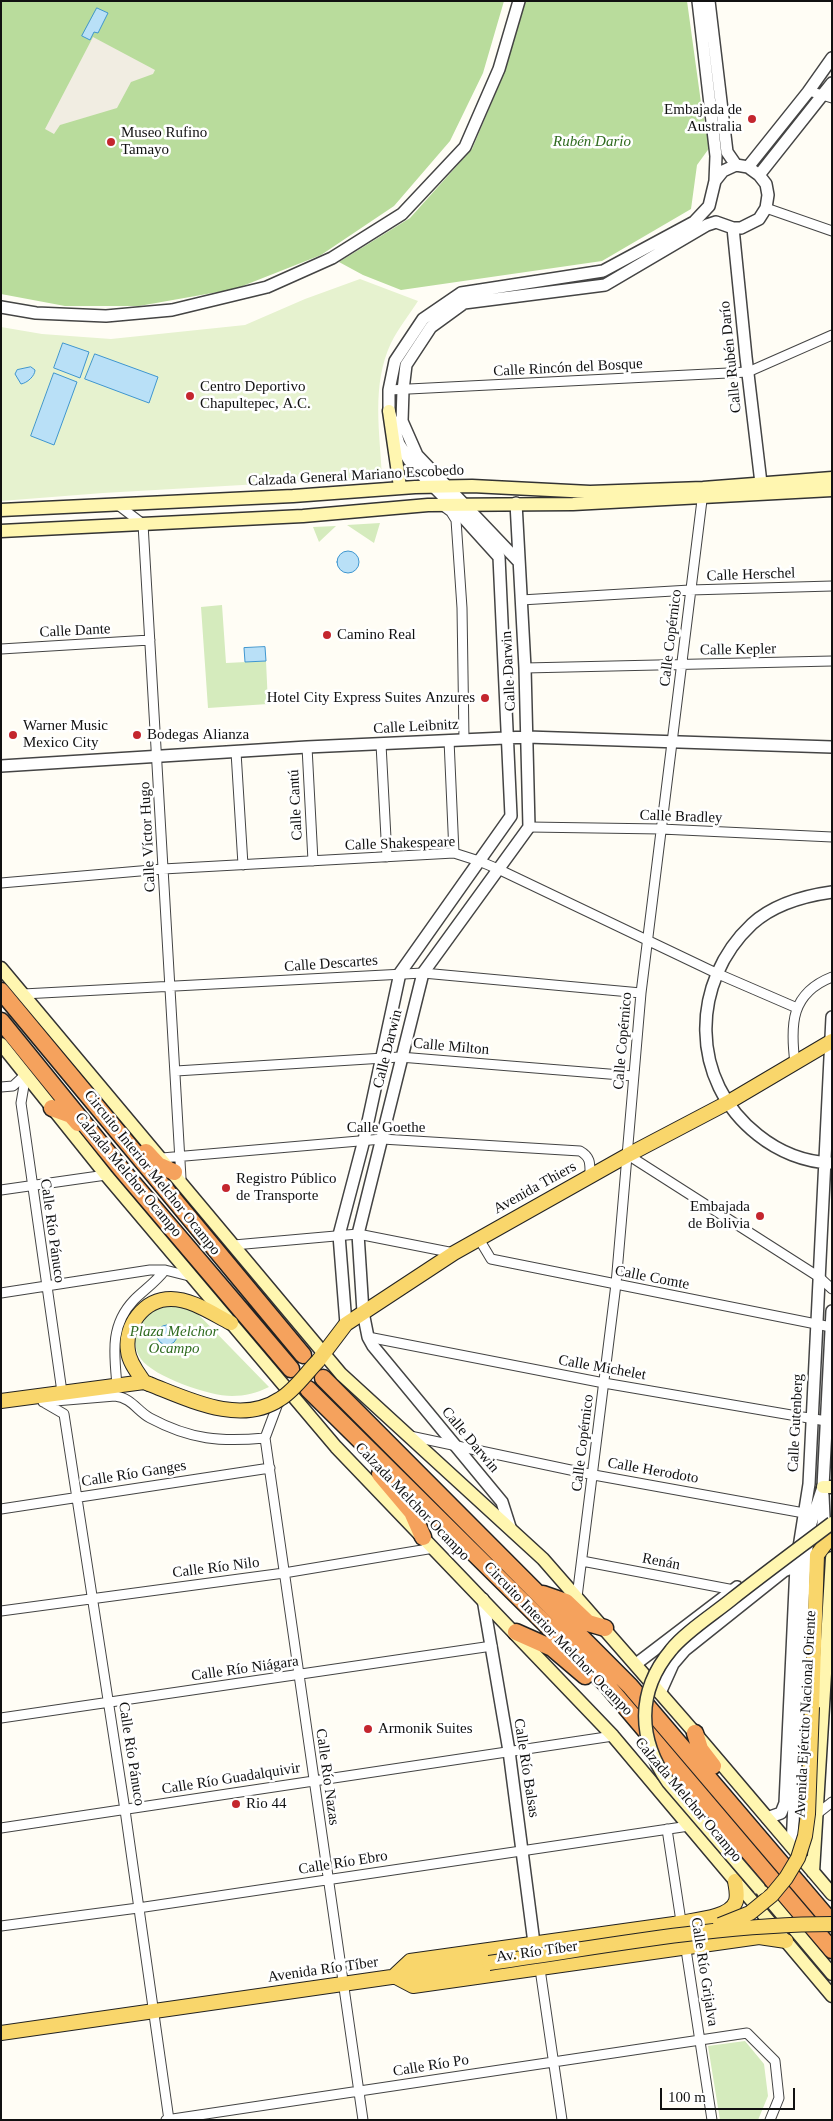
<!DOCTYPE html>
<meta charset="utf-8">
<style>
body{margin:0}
#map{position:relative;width:833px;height:2121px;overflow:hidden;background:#fffdf5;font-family:"Times New Roman",serif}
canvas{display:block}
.frame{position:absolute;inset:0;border:2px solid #111;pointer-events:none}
.scale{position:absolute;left:660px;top:2088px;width:135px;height:22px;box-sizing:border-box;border:2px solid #111;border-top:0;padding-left:6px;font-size:15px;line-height:18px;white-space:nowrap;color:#111;-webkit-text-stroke:4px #fff;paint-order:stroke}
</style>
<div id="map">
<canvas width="833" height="2121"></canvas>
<div class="frame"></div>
<div class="scale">100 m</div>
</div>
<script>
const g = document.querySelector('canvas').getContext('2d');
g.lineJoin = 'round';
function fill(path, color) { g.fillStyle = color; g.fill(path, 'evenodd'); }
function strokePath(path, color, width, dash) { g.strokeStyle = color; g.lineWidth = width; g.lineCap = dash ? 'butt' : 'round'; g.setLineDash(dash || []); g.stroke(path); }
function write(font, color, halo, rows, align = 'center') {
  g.font = font + ' "Times New Roman",serif'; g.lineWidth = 5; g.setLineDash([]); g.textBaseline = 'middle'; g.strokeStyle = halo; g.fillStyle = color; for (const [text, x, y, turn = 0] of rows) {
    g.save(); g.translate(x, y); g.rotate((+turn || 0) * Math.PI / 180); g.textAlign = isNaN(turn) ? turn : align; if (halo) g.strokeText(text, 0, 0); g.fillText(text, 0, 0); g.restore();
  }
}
fill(new Path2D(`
 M 380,523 L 374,543 L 347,525 Z
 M 336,526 L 319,542 L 313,527 Z
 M 222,605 L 226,663 L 266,661 L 268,704 L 208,708 L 201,607 Z
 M 179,1305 L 196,1312 L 269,1387 C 257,1393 245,1396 232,1396 C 209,1396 154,1377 141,1359 C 129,1343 137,1314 156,1306 C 163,1304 173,1305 179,1305 Z
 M 745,2041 L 764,2064 L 768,2096 L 758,2120 L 720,2120 L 708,2046 Z`), '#d5ebbd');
fill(new Path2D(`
 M 1,1 L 504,1 L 483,73 L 450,141 L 394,206 L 321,255 L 235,289 L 139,306 L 65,306 L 1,294 Z
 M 525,1 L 687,1 L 702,110 L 710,147 L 697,165 L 691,209 L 602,261 L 401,290 L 363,275 L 339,262 L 410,218 L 472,149 L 505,71 Z`), '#b9dc9c');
fill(new Path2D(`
 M 360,279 L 418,301 C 409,315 398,329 391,343 C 371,386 380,432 382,477 L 103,493 L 1,501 L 1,327 L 42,334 L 111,339 L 245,325 L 305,299 Z`), '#e6f2cf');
fill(new Path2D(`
 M 93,37 L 155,70 L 153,74 L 131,82 L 117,108 L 60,125 L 54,134 L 45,129 Z`), '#f1ede2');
const water = new Path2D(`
 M 97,8 L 108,13 L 98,33 L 94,32 L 90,40 L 82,36 Z
 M 63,343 L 89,352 L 80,378 L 54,368 Z
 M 95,354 L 158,377 L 149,403 L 85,379 Z
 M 31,367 L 35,370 C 35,376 27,383 21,384 L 15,374 L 17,370 Z
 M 54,373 L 77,382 L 54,445 L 31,436 Z
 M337 562a11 11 0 1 1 22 0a11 11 0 1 1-22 0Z
 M 265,647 L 266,661 L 245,662 L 244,648 Z
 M157 1335a10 10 0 1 1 20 0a10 10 0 1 1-20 0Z`);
fill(water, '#b9e0f7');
strokePath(water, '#3f96cf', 1);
const minor = new Path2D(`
 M 809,91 L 832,98
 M 766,208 L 832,231
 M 389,390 L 748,372 L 832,335
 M 118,505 L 143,524 L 181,1178
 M 443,506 L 451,512 L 456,520 L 462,608 L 464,739
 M 521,600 L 690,590 L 832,586
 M 1,649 L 150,640
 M 525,668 L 832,661
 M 449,740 L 454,853
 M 381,744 L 387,857
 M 307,747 L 313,861
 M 236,752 L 243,865
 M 529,827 L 661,829 L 832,837
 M 1,883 L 163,869 L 454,853 L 479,861 L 498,869 L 716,973 L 797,1008
 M 23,994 L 423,973 L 641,993
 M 795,1063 C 790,1024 791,993 832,977
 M 176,1071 L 400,1057 L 633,1076
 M 26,1074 L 21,1103 L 62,1392
 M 1,1087 L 13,1086 L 26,1074
 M 628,1155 L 819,1277 L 832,1289
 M 162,1158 L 382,1139 L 580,1151 C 591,1157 590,1164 590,1176
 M 1,1190 L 106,1175
 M 479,1239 L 491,1259 L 831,1327
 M 234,1245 L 358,1234 L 454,1253
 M 1,1293 L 150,1270 L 165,1270 L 193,1277
 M 368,1337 L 604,1383 L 832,1422
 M 117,1385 C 114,1353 110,1325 134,1300 C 144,1290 156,1282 165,1270
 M 280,1398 L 265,1438 L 363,2120
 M 43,1402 L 115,1396 C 132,1398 137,1411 150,1418 C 191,1440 221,1442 265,1438
 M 45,1403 L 64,1414 L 125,1810 L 169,2120
 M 410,1436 L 594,1475 L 804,1513
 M 1,1509 L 270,1468
 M 582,1561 L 734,1590
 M 577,1597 L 616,1284 L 641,993 L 703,492
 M 1,1611 L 284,1573 L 434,1548
 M 1,1718 L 492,1646
 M 817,1814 L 832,1802
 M 1,1828 L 613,1736
 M 667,1829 L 682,1928
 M 1,1926 L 138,1908 L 689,1826
 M 685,1943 L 712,2120
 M 540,1969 L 562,2120
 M 166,2120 L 747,2033 L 775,2061 L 779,2098 L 770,2120`);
const tertiary = new Path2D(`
 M 698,1 L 716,156 L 715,181
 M 709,1 L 727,152 L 736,165
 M 748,167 L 808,92 L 832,58
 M 759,175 L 832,83
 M 733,228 L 746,357 L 761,483
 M 1,307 L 36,313 L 106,316 L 172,310 L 267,287 L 332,258 L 402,214 L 465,147 L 499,69 L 519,1
 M 1,766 L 307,747 L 527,737 L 832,747
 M 831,1163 C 804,1162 778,1151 758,1135 C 689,1081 690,982 752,924 C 774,904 803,896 832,892
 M 346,1324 L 339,1235 L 364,1140 L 400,973 L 511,816 L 499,557 L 452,505 L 425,478 L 409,460 L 399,444 L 389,411 L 389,390 L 395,361 L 423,319 L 461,293 L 603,271 L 694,222 L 709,206 L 715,181 L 723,171 L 736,165 L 748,167 L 759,175 L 766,184 L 768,195 L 766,208 L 759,219 L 741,228 L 733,228 L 716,222 L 707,225 L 605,285 L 464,303 L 431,327 L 406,365 L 403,390 L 402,421 L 417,455 L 519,562
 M 510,1527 L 502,1502 L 373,1346 L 368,1337 L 363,1312 L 358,1234 L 423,973 L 529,827 L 525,668 L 516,503
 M 821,1536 L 824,1517 L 823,1495
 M 483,1599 L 509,1751 L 534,1943
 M 636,1664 L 737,1587
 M 660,1693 L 673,1664 L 685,1650 L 784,1571 L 796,1566
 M 767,1818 L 781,1813 L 785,1803 L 796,1566 L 809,1484 L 832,1017
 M 792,1847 L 805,1560 L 811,1523 L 823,1487 L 832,1311`);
const secondary = new Path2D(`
 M 389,411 L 400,487
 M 1,510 L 293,496 L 415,487 L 472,486 L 590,492 L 703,488 L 832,478
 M 1,531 L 303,516 L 428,505 L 573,504 L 832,490
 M 1,968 L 341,1374 L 543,1559 L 695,1733 L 832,1894
 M 1,1044 L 106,1175 L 336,1447 L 613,1736 L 832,1996
 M 823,1487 L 832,1487
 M 813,1872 L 832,1558
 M 763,1892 L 832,1974`);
const primary = new Path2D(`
 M 318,1361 L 346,1324 L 454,1253 L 628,1155 L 727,1103 L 832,1041
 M 144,1382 C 138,1373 129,1362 128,1351 C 124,1326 144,1299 171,1299 C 192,1299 213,1314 231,1323
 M 1,1401 L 144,1382 L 149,1384
 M 812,1707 L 817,1555 L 832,1535
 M 394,1976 L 413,1986 L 759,1937 L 786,1941
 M 394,1976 L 410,1961 L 674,1924 C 691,1920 730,1919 736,1901 C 738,1894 736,1888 735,1881
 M 1,2033 L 489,1963`);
const motorway = new Path2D(`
 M 1,991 L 303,1355
 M 1,1021 L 122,1170 L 291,1369
 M 52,1108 L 71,1115 L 78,1123
 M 146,1152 L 158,1165 L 174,1172
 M 323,1378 L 630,1686 L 832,1923
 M 308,1389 L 606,1684 L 832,1950
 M 380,1474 L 412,1512 L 423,1537
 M 543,1594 L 566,1602 L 588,1623 L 605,1628
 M 516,1632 L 552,1648 L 585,1676
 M 695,1733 L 700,1749 L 713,1766`);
strokePath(minor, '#444', 11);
strokePath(tertiary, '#444', 14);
strokePath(secondary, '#333', 15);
strokePath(primary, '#222', 16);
strokePath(motorway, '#222', 19);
strokePath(minor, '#fff', 9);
strokePath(tertiary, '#fff', 11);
strokePath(secondary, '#fff6b0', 12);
strokePath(primary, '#f9d66b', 14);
strokePath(motorway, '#f5a25d', 16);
const secondaryBridge = new Path2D(`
 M 759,1888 L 668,1782 C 638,1739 636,1692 671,1650 C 684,1633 715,1613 732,1599 C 765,1573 799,1548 832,1523`);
const primaryBridge = new Path2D(`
 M 149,1384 C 188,1399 240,1426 280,1399 C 295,1390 306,1373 318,1361
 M 720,1925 L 750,1913 L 772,1895 L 786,1878 L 798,1858 L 805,1836 L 808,1814 L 812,1707
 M 489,1963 C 602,1947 717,1924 832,1924`);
strokePath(secondaryBridge, '#333', 15, []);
strokePath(primaryBridge, '#222', 16, []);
strokePath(secondaryBridge, '#fff6b0', 12);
strokePath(primaryBridge, '#f9d66b', 14);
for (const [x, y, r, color] of [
 [752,119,5,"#c4262e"],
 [111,142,5,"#c4262e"],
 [190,396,5,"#c4262e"],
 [327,635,5,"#c4262e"],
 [485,698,5,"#c4262e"],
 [13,735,5,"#c4262e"],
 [137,735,5,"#c4262e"],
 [226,1188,5,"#c4262e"],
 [760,1216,5,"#c4262e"],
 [368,1729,5,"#c4262e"],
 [236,1804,5,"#c4262e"]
]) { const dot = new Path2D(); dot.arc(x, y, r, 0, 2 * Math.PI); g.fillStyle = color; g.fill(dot); strokePath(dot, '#fff', 2); }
write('15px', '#111', '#fff', [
 ["Embajada de",742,110,"right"],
 ["Australia",742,127,"right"],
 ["Museo Rufino",121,133],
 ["Tamayo",121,150],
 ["Centro Deportivo",200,387],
 ["Chapultepec, A.C.",200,404],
 ["Camino Real",337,635],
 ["Hotel City Express Suites Anzures",475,698,"right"],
 ["Warner Music",23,726],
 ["Mexico City",23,743],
 ["Bodegas Alianza",147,735],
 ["Registro Público",236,1179],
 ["de Transporte",236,1196],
 ["Embajada",750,1207,"right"],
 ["de Bolivia",750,1224,"right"],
 ["Armonik Suites",378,1729],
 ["Rio 44",246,1804]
], 'left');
write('italic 15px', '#2f6b1f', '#fff', [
 ["Rubén Dario",592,142],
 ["Plaza Melchor",174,1332],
 ["Ocampo",174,1349]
]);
write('15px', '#111', '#fff', [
 ["Calle Rubén Darío",731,357,-96],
 ["Calle Rincón del Bosque",568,368,-3],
 ["Calzada General Mariano Escobedo",356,476,-3],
 ["Calle Herschel",751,575,-2],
 ["Calle Dante",75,631,-3],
 ["Calle Copérnico",671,638,-83],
 ["Calle Kepler",738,650,-1],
 ["Calle Darwin",509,671,-93],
 ["Calle Leibnitz",416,727,-3],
 ["Calle Cantú",296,805,-93],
 ["Calle Bradley",681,817,2],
 ["Calle Víctor Hugo",148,837,-93],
 ["Calle Shakespeare",400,844,-2],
 ["Calle Descartes",331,964,-4],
 ["Calle Copérnico",623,1041,-85],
 ["Calle Milton",451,1047,5],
 ["Calle Darwin",388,1049,-76],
 ["Calle Goethe",386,1128],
 ["Circuito Interior Melchor Ocampo",152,1173,51],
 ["Calzada Melchor Ocampo",128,1175,50],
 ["Avenida Thiers",535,1188,-29],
 ["Calle Río Pánuco",52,1231,82],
 ["Calle Comte",652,1278,11],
 ["Calle Michelet",602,1368,10],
 ["Calle Gutenberg",796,1423,-87],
 ["Calle Darwin",470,1440,50],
 ["Calle Copérnico",583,1443,-83],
 ["Calle Herodoto",653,1471,10],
 ["Calle Río Ganges",134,1474,-9],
 ["Calzada Melchor Ocampo",412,1502,46],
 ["Renán",661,1562,11],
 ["Calle Río Nilo",216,1568,-7],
 ["Circuito Interior Melchor Ocampo",558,1639,46],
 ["Calle Río Niágara",245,1669,-8],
 ["Avenida Ejército Nacional Oriente",806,1714,-87],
 ["Calle Río Pánuco",131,1754,81],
 ["Calle Río Balsas",526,1768,81],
 ["Calle Río Nazas",327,1777,82],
 ["Calle Río Guadalquivir",231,1779,-9],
 ["Calzada Melchor Ocampo",688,1800,50],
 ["Calle Río Ebro",343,1863,-9],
 ["Av. Río Tíber",537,1952,-8],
 ["Avenida Río Tíber",323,1970,-8],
 ["Calle Río Grijalva",704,1972,81],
 ["Calle Río Po",431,2066,-9]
]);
</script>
